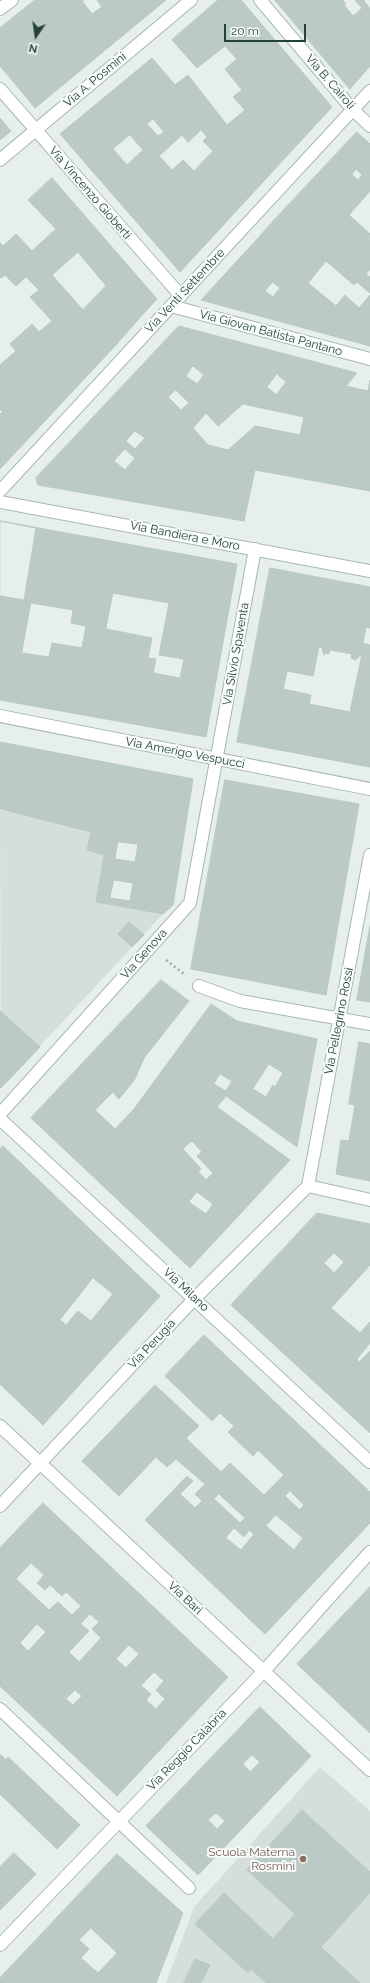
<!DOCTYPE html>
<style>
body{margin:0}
#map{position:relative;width:370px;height:1983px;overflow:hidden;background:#e6efeb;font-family:Raleway,sans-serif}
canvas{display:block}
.north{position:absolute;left:16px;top:16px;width:40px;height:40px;-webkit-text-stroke:3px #f7fbf9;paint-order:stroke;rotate:193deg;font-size:11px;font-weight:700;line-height:16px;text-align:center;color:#24423a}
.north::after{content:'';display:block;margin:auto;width:14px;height:18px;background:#24423a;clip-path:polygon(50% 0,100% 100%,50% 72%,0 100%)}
.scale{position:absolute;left:224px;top:24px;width:82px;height:18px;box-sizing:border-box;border:2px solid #24423a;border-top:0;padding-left:5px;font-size:12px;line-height:14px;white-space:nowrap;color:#24423a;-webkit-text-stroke:3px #f7fbf9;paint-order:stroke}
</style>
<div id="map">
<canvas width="370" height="1983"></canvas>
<div class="north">N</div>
<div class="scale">20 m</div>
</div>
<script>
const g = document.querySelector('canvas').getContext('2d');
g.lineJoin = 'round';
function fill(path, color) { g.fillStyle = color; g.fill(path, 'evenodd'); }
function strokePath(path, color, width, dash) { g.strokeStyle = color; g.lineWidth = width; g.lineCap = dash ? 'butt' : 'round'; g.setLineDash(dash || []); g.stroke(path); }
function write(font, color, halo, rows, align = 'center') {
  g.font = font + ' Raleway,sans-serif'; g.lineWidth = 4; g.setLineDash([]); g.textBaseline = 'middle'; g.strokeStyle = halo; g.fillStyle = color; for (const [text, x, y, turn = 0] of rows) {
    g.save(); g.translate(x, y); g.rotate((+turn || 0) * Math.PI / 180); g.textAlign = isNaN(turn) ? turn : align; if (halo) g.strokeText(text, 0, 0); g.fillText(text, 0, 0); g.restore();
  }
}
fill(new Path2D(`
 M 0,810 L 91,832 L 87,850 L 104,855 L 96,902 L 163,914 L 1,1088 Z
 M 320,1767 L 370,1811 L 370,1983 L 166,1983 L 194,1907 Z`), '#d4dfda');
const building = new Path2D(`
 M 35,0 L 84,0 L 82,1 L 92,14 L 102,7 L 97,0 L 166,0 L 35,108 L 0,66 L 0,28 Z
 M 218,0 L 241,0 L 332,107 L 180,272 L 60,134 L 152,58 L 175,85 L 188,75 L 227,125 L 245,110 L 233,97 L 242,90 L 225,69 L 237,59 L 225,46 L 197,68 L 172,40 ZM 153,119 L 164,132 L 158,136 L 147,124 ZM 201,130 L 207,137 L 203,141 L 213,151 L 194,171 L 183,160 L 172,170 L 159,156 L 182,135 L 188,142 ZM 130,135 L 143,150 L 127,165 L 113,149 Z
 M 275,0 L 343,0 L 346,4 L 344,5 L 353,16 L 362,8 L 355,0 L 365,0 L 364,1 L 370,9 L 370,66 L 350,89 Z
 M 0,118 L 11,131 L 0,140 Z
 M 357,132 L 370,144 L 370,191 L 349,215 L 370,234 L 370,269 L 366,274 L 370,277 L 370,293 L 357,282 L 354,285 L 326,261 L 308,283 L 336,306 L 345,295 L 359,308 L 370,295 L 370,346 L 201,300 L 260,236 L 307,276 L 325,258 L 279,215 ZM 356,169 L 362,175 L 358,180 L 352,175 ZM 273,282 L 280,288 L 273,297 L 265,291 Z
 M 52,178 L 157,299 L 136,322 L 78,252 L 52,275 L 115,346 L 0,469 L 0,414 L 3,412 L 0,409 L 0,365 L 16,351 L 10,344 L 32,324 L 39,332 L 52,321 L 30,297 L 39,290 L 26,277 L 16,286 L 5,275 L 1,278 L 0,277 L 0,243 L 3,246 L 16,234 L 32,251 L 56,229 L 28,200 Z
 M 279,215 L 325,258 L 307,276 L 260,236 Z
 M 106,286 L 136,322 L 115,346 L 83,310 Z
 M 179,326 L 357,373 L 346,386 L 368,391 L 370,380 L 370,491 L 255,470 L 244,521 L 38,485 L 36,478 ZM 193,366 L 204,375 L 197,384 L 186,376 ZM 277,374 L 286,382 L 276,395 L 267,387 ZM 176,390 L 189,403 L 181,410 L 168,397 ZM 243,404 L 304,417 L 300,435 L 255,426 L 228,450 L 208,445 L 193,428 L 206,413 L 218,426 ZM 135,431 L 145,438 L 135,449 L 126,441 ZM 125,449 L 135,458 L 125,470 L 114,461 Z
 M 0,521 L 237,564 L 206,737 L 0,700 ZM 113,593 L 169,603 L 159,655 L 184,659 L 180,678 L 153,673 L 156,659 L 148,658 L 152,638 L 106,629 ZM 31,603 L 73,610 L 71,623 L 86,626 L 82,648 L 52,643 L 49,657 L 22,653 Z
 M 0,521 L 36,528 L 24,600 L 0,596 Z
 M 270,568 L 370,587 L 370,628 L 366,627 L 363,643 L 370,645 L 370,767 L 237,742 ZM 319,647 L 322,648 L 324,655 L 326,653 L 329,654 L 330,650 L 352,654 L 351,658 L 355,660 L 362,654 L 350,712 L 309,704 L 311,695 L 283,689 L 287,671 L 313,676 Z
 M 0,742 L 193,779 L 173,905 L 163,914 L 96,902 L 104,855 L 87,850 L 91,832 L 0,809 ZM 118,842 L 138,844 L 135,862 L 115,859 ZM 114,880 L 133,883 L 130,901 L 110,898 Z
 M 225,780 L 359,804 L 326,995 L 191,969 Z
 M 129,922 L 144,935 L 132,947 L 118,934 Z
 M 370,926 L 370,1002 L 357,1000 Z
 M 161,980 L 189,1001 L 144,1058 L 135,1079 L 119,1099 L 113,1092 L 95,1110 L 115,1129 L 134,1109 L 211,1004 L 237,1021 L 317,1039 L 297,1147 L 226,1096 L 217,1107 L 290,1160 L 190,1268 L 31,1118 ZM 269,1064 L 283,1073 L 275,1087 L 273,1085 L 266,1097 L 253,1089 ZM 220,1074 L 232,1081 L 226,1091 L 214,1084 ZM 192,1141 L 202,1152 L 197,1156 L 213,1173 L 206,1180 L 198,1171 L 201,1169 L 183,1149 ZM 197,1192 L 213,1204 L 206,1214 L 189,1202 Z
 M 0,1011 L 40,1047 L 1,1088 L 0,1087 Z
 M 359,1042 L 370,1044 L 370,1181 L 336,1174 L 341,1140 L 349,1141 L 355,1105 L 349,1104 Z
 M 3,1146 L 160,1296 L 43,1425 L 0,1384 L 0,1149 ZM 93,1278 L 113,1294 L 91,1321 L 78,1311 L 66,1325 L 60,1320 Z
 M 317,1213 L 370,1224 L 370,1265 L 331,1308 L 360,1333 L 370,1322 L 370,1343 L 357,1359 L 359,1362 L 370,1351 L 370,1433 L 231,1305 ZM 334,1253 L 344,1262 L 334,1273 L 324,1263 Z
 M 204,1335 L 370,1492 L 370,1523 L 265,1634 L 145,1520 L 187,1476 L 193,1481 L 180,1494 L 195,1508 L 202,1501 L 195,1494 L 205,1484 L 176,1459 L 167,1467 L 156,1457 L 119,1496 L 82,1461 L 155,1385 L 199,1426 L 186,1438 L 221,1472 L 230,1463 L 264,1495 L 284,1475 L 258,1450 L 253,1456 L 228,1432 L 234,1426 L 220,1413 L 212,1421 L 165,1376 ZM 290,1491 L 304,1505 L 300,1510 L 285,1496 ZM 219,1494 L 245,1518 L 240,1523 L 214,1499 ZM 276,1515 L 303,1538 L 294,1550 L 266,1526 ZM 234,1528 L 244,1537 L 249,1530 L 254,1534 L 241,1550 L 226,1538 Z
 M 43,1503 L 228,1677 L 117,1796 L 0,1686 L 0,1548 ZM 31,1563 L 44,1575 L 37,1583 L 45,1590 L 50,1585 L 62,1596 L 66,1592 L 81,1606 L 72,1615 L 58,1602 L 49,1610 L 16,1579 ZM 90,1614 L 99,1622 L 92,1629 L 101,1638 L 79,1662 L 69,1652 L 89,1631 L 81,1624 ZM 37,1624 L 46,1632 L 28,1651 L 20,1643 ZM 129,1645 L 139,1654 L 126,1668 L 116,1659 ZM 154,1672 L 164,1681 L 156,1690 L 165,1699 L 156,1709 L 146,1700 L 151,1694 L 141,1686 ZM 75,1690 L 82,1696 L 73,1705 L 66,1699 Z
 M 370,1587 L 370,1733 L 297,1664 Z
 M 260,1707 L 311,1756 L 198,1875 L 146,1826 ZM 252,1755 L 260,1762 L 250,1772 L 243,1764 ZM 216,1813 L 225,1821 L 217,1829 L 208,1820 Z
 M 0,1754 L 6,1760 L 8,1757 L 80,1825 L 57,1849 L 0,1794 Z
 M 302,1810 L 370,1872 L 370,1893 L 359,1905 L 347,1894 L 309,1936 L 360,1983 L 266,1983 L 251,1969 L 248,1973 L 195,1924 L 224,1893 L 273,1939 L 295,1914 L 247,1870 Z
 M 14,1853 L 36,1874 L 0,1910 L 0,1867 Z
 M 117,1854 L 183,1913 L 156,1983 L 0,1983 L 0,1978 ZM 91,1928 L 117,1953 L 98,1973 L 81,1958 L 89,1949 L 79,1940 Z
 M 347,1894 L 359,1905 L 321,1947 L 309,1936 Z
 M 195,1959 L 210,1965 L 201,1983 L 184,1983 Z`);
fill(building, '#bbcac4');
strokePath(building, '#b8c9c2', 1);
const minor = new Path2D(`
 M 260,0 L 353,110 L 370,126
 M 0,9 L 12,0
 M 0,89 L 181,296
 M 0,160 L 191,0
 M 171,306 L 370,359
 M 0,491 L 370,91
 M 0,502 L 370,571
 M 0,716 L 370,789
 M 199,986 L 240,1001 L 370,1024
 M 0,1114 L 190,903 L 255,549
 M 0,1119 L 370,1462
 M 308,1186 L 370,855
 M 308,1186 L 370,1200
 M 0,1426 L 370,1770
 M 0,1506 L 195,1298 L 308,1186
 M 0,1709 L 189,1888
 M 0,1945 L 264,1671 L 370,1552`);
strokePath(minor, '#a8b8b2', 14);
strokePath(new Path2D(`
 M 166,960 L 184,974`), '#86b3a5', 2.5, [2, 3]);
strokePath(minor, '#fff', 12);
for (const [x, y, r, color] of [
 [303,1859,4,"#8d6e63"]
]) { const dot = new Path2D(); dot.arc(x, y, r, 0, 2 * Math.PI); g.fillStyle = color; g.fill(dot); strokePath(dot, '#f7fbf9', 1.5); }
write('12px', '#24423a', '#f7fbf9', [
 ["Via A. Posmini",95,80,-40],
 ["Via B. Cairoli",330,82,49],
 ["Via Vincenzo Gioberti",90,193,49],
 ["Via Venti Settembre",185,291,-47],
 ["Via Giovan Batista Pantano",271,333,15],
 ["Via Bandiera e Moro",185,536,11],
 ["Via Silvio Spaventa",236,654,-80],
 ["Via Amerigo Vespucci",185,753,11],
 ["Via Genova",144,954,-48],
 ["Via Pellegrino Rossi",339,1021,-79],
 ["Via Milano",186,1290,43],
 ["Via Perugia",152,1344,-47],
 ["Via Bari",185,1598,43],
 ["Via Reggio Calabria",187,1750,-46]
]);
write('12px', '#785e54', '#f7fbf9', [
 ["Scuola Materna",295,1852],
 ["Rosmini",295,1866]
], 'right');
</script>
